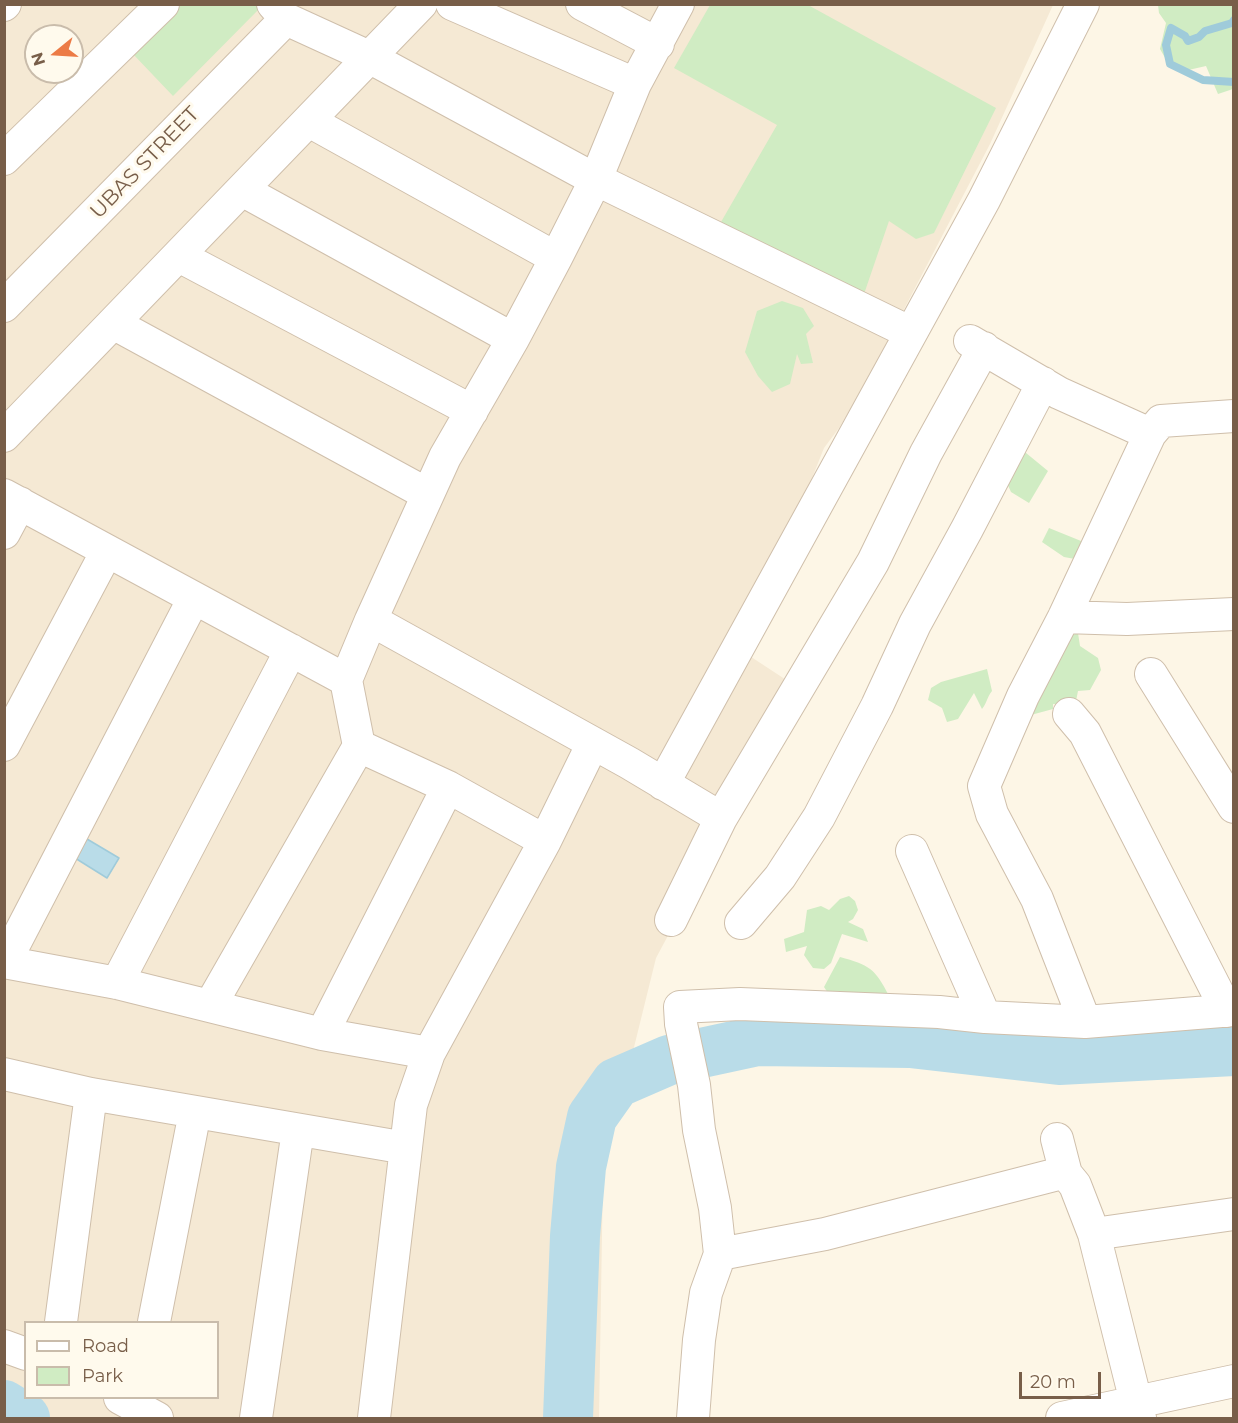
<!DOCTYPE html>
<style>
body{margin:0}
#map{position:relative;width:1238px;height:1423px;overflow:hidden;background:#fdf6e6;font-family:Montserrat,sans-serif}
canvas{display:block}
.frame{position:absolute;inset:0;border:6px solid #785e49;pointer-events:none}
.legend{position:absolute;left:24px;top:1321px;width:195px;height:78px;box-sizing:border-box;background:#fffaed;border:2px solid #c9bcab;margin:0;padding:8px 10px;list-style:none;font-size:18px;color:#785e49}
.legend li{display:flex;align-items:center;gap:12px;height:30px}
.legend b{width:30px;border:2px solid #c9bcab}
.north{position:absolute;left:24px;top:24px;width:60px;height:60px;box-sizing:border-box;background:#fffaed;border:2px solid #c9bcab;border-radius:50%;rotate:252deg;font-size:16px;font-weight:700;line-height:24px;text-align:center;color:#785e49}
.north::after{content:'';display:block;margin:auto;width:21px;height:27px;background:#ec7b46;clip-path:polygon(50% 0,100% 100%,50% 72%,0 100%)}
.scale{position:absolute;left:1019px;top:1372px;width:82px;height:27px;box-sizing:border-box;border:3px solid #785e49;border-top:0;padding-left:8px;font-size:18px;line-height:21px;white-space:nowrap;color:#785e49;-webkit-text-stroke:4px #fffaed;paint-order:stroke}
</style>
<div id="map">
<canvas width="1238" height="1423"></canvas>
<div class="frame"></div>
<ul class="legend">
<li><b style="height:8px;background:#fff"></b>Road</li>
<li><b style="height:16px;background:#d0ecc3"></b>Park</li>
</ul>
<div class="north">N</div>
<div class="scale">20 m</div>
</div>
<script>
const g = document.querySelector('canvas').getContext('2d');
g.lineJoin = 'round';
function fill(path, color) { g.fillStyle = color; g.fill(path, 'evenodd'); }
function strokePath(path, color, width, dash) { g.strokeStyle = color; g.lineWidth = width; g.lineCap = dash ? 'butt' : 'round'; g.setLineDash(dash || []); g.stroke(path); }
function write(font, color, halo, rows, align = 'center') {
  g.font = font + ' Montserrat,sans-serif'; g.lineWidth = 6; g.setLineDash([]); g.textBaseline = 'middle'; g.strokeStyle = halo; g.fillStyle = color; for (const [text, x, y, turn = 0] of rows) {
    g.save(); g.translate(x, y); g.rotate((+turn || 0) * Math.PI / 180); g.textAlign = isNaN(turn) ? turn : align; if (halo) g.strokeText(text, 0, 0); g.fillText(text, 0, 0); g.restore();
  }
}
fill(new Path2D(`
 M 4,5 L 1053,5 L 990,144 L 864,386 L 839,428 L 824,448 L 763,601 L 739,649 L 800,689 L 656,958 L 603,1173 L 599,1418 L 45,1418 L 5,1399 ZM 36,36 L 72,36 L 72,72 L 36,72 ZM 26,1322 L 218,1322 L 218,1398 L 26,1398 Z`), '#f5e9d4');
fill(new Path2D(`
 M 179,5 L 263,5 L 173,96 L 133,54 Z
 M 710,5 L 808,5 L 996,108 L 934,233 L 916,239 L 889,221 L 863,297 L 802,276 L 721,222 L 777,125 L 674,68 Z
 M 1158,5 L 1233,5 L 1233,89 L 1218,94 L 1206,66 L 1184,71 L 1168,63 L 1160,49 L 1166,23 L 1159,13 Z
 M 782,301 L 803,308 L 814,326 L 806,334 L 813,363 L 801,364 L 797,354 L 790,384 L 772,392 L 758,376 L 745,352 L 757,311 Z
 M 1020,448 L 1048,471 L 1029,503 L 1011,492 L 1006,481 Z
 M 1049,528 L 1086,543 L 1075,559 L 1064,557 L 1042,542 Z
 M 1078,633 L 1080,646 L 1098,658 L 1101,670 L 1090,690 L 1078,691 L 1075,706 L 1053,704 L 1053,709 L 1016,719 L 1037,647 Z
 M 987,669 L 992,691 C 987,697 987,703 982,709 L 974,693 L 958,719 L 947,722 L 942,708 L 928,700 L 931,688 L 941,682 Z
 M 849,896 L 855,901 L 858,910 L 853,919 L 848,922 L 863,929 L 868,942 L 842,934 L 831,963 L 824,969 L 813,968 L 804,955 L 807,946 L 786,952 L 784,939 L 804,932 L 807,910 L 821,906 L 829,910 L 840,899 Z
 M 840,957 C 869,965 875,968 889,996 L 830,996 L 824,987 Z`), '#d0ecc3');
const water = new Path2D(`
 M 87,839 L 119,858 L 107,878 L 75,858 Z`);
fill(water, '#b9dce8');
strokePath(water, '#9fcbda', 1.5);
strokePath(new Path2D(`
 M 1234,20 L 1232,23 L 1205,31 L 1199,37 L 1188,41 L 1185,36 L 1171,28 L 1166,45 L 1170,64 L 1203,80 L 1234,82`), '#9fcbda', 8);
strokePath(new Path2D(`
 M 4,1405 L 25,1418
 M 568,1418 L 575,1236 L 581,1167 L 592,1117 L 616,1083 L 669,1060 L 757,1041 L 910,1043 L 1059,1060 L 1234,1051`), '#b9dce8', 50);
const street = new Path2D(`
 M 273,4 L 286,19 L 369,57 L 583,173 L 911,333 L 984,200 L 1083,4
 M 452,4 L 635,84
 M 582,4 L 658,44
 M 4,5 L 5,4
 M 309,121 L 556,258
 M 4,159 L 163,4
 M 242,190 L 513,339
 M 179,256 L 472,411
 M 4,306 L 286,19
 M 113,323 L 427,494
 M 970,341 L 1059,393 L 1150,434 L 1064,617 L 1023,696 L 984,786 L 992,814 L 1037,899 L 1085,1022
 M 1150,434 L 1161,421 L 1234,416
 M 4,436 L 421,4
 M 4,495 L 346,680
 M 4,533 L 20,503
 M 1064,617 L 1127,619 L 1234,614
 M 371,620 L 629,763 L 721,818
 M 1151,674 L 1234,807
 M 1069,714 L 1085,733 L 1227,1011
 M 4,745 L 107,551
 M 359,746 L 448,787 L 545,841
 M 663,784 L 911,333
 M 912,851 L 985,1017
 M 671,920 L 721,818 L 873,562 L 926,453 L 984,348
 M 741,923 L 780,877 L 819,817 L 877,706 L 915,624 L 967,529 L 1043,383
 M 4,962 L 117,983 L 322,1034 L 429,1053
 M 5,962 L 194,598
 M 117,983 L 291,650
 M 210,1006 L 359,746 L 346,680 L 371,620 L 445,457 L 513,339 L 556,258 L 596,179 L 635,84 L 678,4
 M 322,1034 L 448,787
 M 4,1074 L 91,1094 L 406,1148
 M 1057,1139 L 1066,1174 L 1075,1185 L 1094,1234 L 1140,1418
 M 1094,1234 L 1234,1214
 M 720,1254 L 825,1234 L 1058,1174 L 1066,1174
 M 61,1322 L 91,1094
 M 154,1322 L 195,1112
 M 4,1346 L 26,1354
 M 120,1398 L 157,1418
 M 256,1418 L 298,1130
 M 374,1418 L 411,1105 L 429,1053 L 545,841 L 593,743
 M 693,1418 L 699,1340 L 706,1293 L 720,1254 L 715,1208 L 699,1130 L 694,1085 L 681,1024 L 680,1007 L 740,1004 L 939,1012 L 985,1017 L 1085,1022 L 1234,1010
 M 1062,1418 L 1234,1381`);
strokePath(street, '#cfbfab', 34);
strokePath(street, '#fff', 32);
write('21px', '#785e49', '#fffaed', [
 ["UBAS STREET",145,163,-46]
]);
</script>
